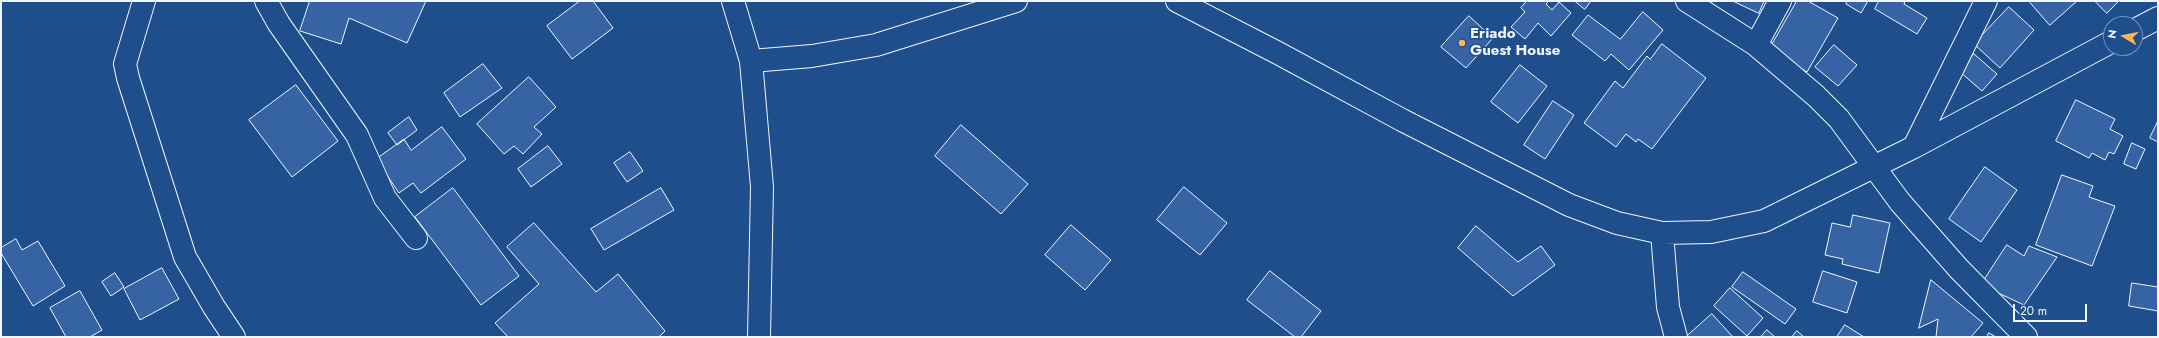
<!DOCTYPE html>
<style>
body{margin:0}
#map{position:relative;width:2159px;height:338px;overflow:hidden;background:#1f4e8c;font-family:Jost,sans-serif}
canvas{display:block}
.frame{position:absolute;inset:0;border:2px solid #f2f6ff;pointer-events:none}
.north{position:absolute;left:2103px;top:16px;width:40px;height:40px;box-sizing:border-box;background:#1f4e8c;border:1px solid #7391ba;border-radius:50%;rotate:280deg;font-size:11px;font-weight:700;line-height:16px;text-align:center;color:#f2f6ff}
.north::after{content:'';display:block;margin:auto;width:14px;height:18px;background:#ffb74d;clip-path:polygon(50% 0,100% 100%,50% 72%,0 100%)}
.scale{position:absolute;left:2013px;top:304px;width:74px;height:18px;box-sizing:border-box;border:2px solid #f2f6ff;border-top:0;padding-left:5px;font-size:12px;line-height:14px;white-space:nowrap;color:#f2f6ff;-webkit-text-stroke:3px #1f4e8c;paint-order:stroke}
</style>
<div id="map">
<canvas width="2159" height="338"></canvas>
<div class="frame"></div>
<div class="north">N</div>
<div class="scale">20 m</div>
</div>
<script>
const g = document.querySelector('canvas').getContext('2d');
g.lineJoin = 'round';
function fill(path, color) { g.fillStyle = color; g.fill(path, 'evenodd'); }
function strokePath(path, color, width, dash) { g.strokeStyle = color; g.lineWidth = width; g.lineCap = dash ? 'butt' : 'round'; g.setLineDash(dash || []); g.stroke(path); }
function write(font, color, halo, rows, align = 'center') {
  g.font = font + ' Jost,sans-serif'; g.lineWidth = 3; g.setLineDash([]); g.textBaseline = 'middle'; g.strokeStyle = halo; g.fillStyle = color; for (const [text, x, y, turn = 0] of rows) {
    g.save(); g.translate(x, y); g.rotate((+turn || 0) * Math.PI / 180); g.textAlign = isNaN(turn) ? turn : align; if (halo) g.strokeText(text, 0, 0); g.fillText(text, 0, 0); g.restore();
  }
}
const building = new Path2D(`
 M 310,1 L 426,1 L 407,43 L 349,18 L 341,44 L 300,31 Z
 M 580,1 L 593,1 L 613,28 L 572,59 L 547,26 Z
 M 1527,1 L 1549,1 L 1546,4 L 1552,10 L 1559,2 L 1571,13 L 1551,36 L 1538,23 L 1525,39 L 1511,27 L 1525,12 L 1521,8 Z
 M 1575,1 L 1591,1 L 1585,9 Z
 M 1733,1 L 1764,1 L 1759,13 Z
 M 1797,1 L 1808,1 L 1838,18 L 1807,72 L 1769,50 Z
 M 1848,1 L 1868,1 L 1861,13 L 1846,4 Z
 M 1879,1 L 1905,1 L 1904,4 L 1927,18 L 1917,34 L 1875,9 Z
 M 2029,1 L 2077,1 L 2050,25 Z
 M 2095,1 L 2119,1 L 2107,13 Z
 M 2009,7 L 2034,30 L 2000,68 L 1974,44 Z
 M 1643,12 L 1663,30 L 1629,70 L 1611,54 L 1605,61 L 1572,35 L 1588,15 L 1620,39 Z
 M 1469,16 L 1493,38 L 1466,68 L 1441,47 Z
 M 1662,44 L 1706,78 L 1652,149 L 1638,139 L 1636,142 L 1626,134 L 1616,147 L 1584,123 L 1615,81 L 1623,88 L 1647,56 L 1650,59 Z
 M 1834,45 L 1857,65 L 1838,86 L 1815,67 Z
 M 1974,54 L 1997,74 L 1982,91 L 1959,71 Z
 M 483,64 L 502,88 L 460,117 L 444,93 Z
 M 1520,65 L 1547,86 L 1518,123 L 1491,102 Z
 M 529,77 L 556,107 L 534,127 L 542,134 L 523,154 L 514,146 L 504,154 L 477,124 Z
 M 296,85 L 338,141 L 292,177 L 249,120 Z
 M 2076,100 L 2115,119 L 2110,129 L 2123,136 L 2114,154 L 2109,152 L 2105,160 L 2092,153 L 2089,158 L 2056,141 Z
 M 1553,101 L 1574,115 L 1545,159 L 1524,145 Z
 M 409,117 L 417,130 L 397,145 L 388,133 Z
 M 2158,121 L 2158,142 L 2150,138 Z
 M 961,125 L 1028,184 L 1001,214 L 935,156 Z
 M 442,127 L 466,159 L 421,193 L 413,183 L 399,193 L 376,159 L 404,139 L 411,150 Z
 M 2132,143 L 2145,149 L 2136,169 L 2124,164 Z
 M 548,146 L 562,164 L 531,187 L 518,169 Z
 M 630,152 L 643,171 L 627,182 L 614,163 Z
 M 1985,167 L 2017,190 L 1981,242 L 1949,219 Z
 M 2062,175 L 2093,186 L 2089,197 L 2115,206 L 2092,266 L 2036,245 Z
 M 1184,187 L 1227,223 L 1200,255 L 1157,220 Z
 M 453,188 L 519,276 L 481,305 L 415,217 Z
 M 661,188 L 674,210 L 604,250 L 591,229 Z
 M 1853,215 L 1890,223 L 1879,273 L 1842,264 L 1843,259 L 1825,255 L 1832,223 L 1850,227 Z
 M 534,223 L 596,292 L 618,274 L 665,331 L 659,337 L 508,337 L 495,323 L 539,284 L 507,247 Z
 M 1071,225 L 1111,260 L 1085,290 L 1045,255 Z
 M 1476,226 L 1518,262 L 1541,246 L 1555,265 L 1513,296 L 1458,248 Z
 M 16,239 L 22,250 L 38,241 L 65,286 L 33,306 L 1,253 L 1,248 Z
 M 2007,245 L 2024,256 L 2029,246 L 2057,257 L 2024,305 L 1981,285 Z
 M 162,268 L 179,299 L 140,320 L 124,289 Z
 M 1270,271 L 1321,311 L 1301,337 L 1295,337 L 1247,300 Z
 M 1823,271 L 1857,282 L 1847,313 L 1813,302 Z
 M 1743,272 L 1796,309 L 1785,324 L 1732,287 Z
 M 115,273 L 124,287 L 111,296 L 102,282 Z
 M 1931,280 L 1983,323 L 1971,337 L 1936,337 L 1938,319 L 1919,328 Z
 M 2132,283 L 2158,287 L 2158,311 L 2129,306 Z
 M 1730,288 L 1763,318 L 1747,336 L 1714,306 Z
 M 80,291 L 102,330 L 90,337 L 66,337 L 50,308 Z
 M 1712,314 L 1733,337 L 1686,337 Z
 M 1845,325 L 1864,337 L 1837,337 Z
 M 1767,330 L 1775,337 L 1761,337 Z
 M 1797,331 L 1804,337 L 1792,337 Z
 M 1989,333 L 1996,337 L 1987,337 Z`);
fill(building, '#3563a3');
strokePath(building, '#f2f6ff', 1);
const minor = new Path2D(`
 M 144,1 L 125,64 L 128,78 L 185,257 L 214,307 L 234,337
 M 266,1 L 279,24 L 357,135 L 385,198 L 416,238
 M 1177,1 L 1278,53 L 1402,120 L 1569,205 L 1617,223 L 1662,233 L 1711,232 L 1764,221 L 1914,147 L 2111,42
 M 1687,1 L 1756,45 L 1816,96 L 1839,119 L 1900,202 L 1959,269 L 2026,337
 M 2135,30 L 2158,18
 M 1756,45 L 1780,1
 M 751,61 L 812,56 L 876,45 L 1016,1
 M 1914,147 L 1986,1
 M 1662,233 L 1668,307 L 1676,337`);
const major = new Path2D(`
 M 733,1 L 751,61 L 762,187 L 759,337`);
strokePath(minor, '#f2f6ff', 24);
strokePath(major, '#f2f6ff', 24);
strokePath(minor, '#1f4e8c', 22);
strokePath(major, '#1f4e8c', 22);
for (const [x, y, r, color] of [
 [1462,43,4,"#ffb74d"]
]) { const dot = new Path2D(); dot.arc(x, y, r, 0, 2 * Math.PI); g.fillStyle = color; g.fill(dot); strokePath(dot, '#1f4e8c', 1.5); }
write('bold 15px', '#f2f6ff', '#1f4e8c', [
 ["Eriado",1470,34],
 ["Guest House",1470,51]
], 'left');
</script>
